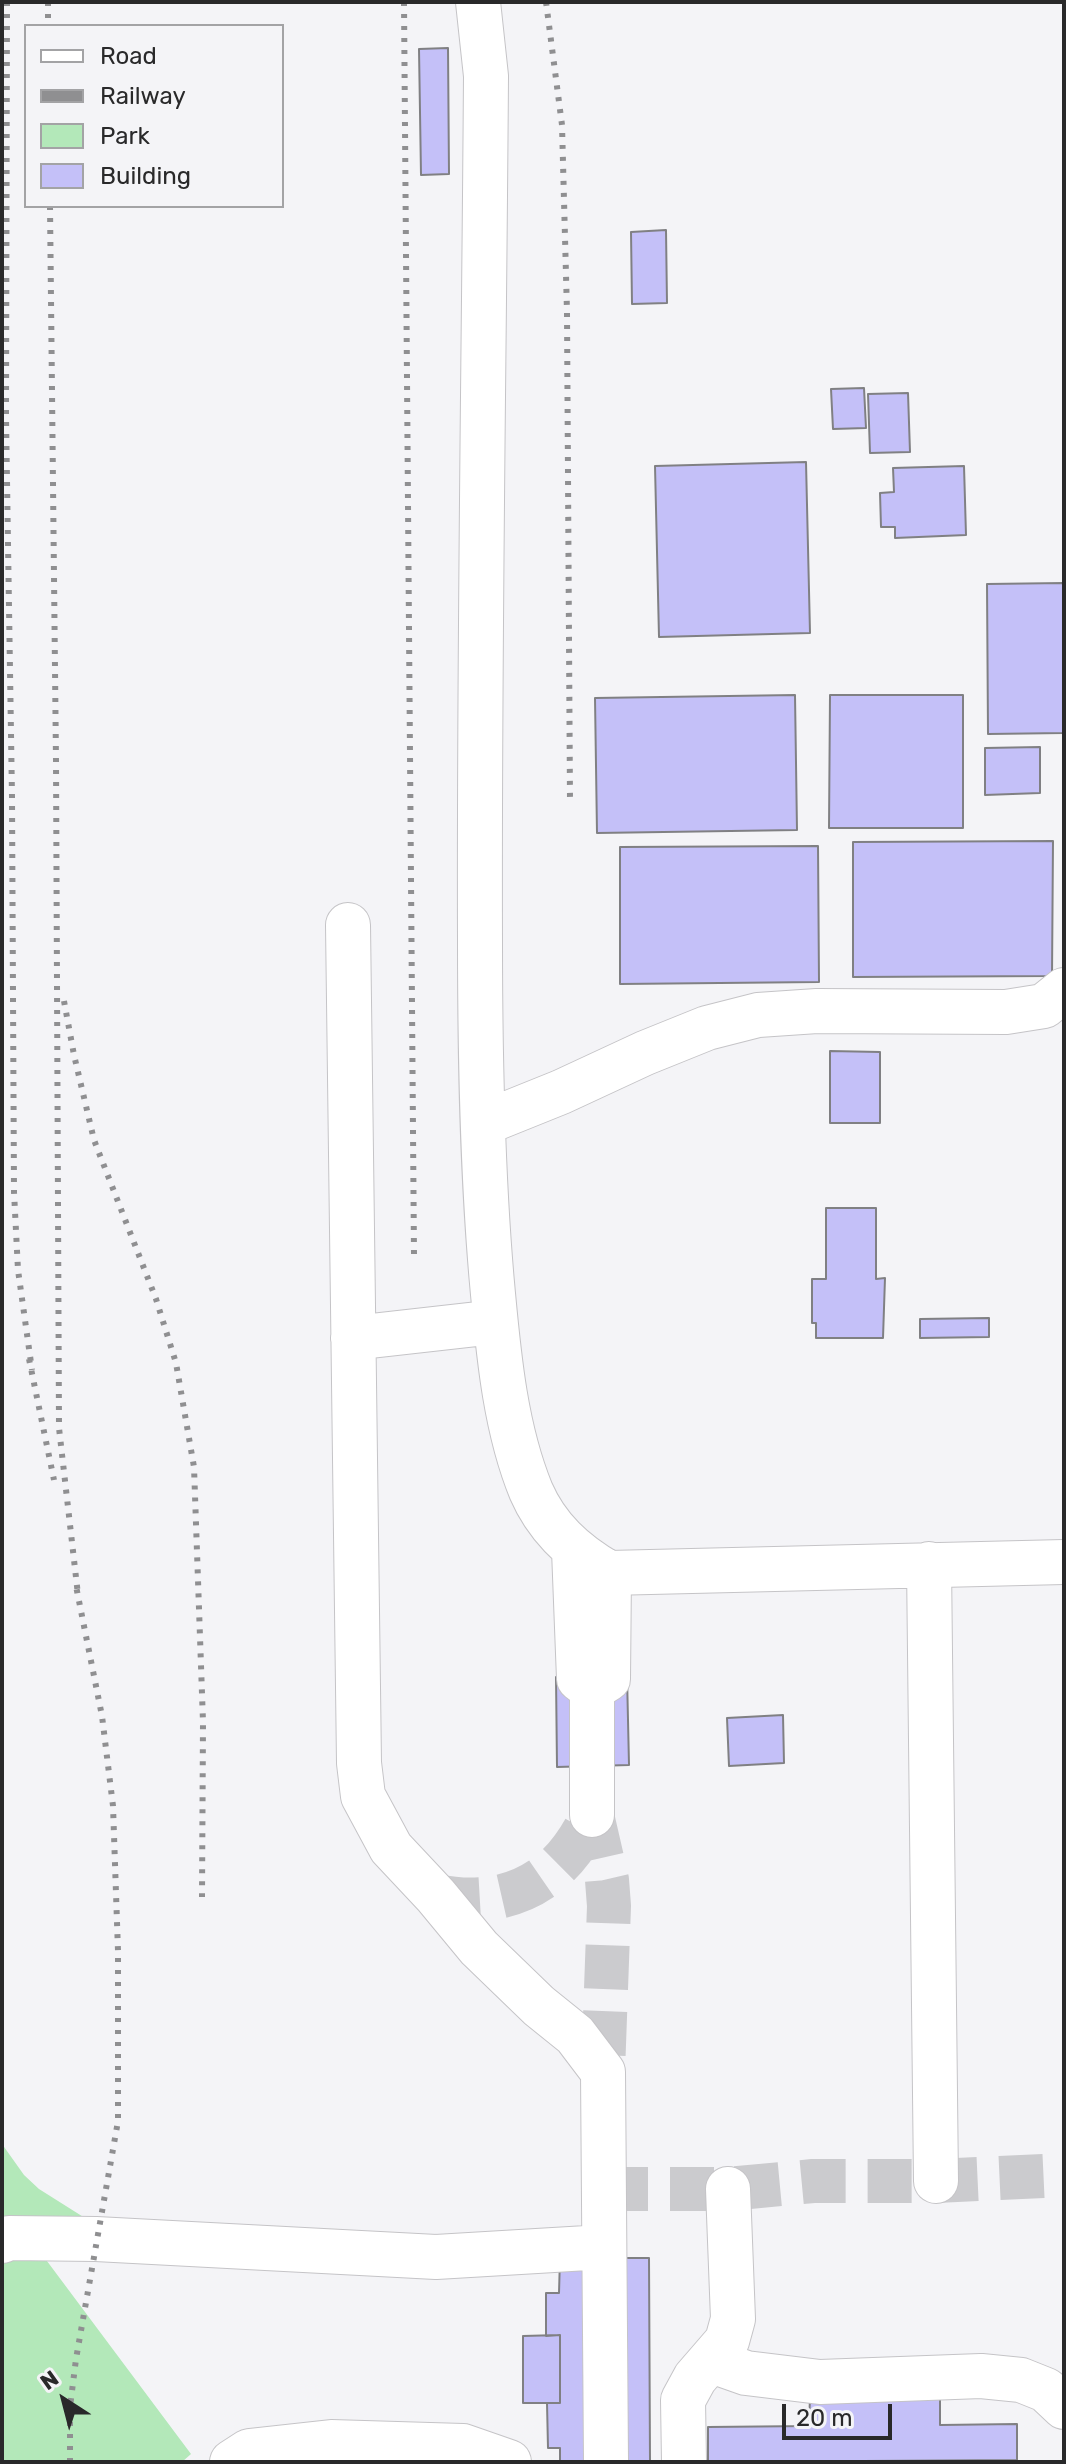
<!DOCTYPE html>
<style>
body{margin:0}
#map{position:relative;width:1066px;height:2464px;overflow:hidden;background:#f4f4f7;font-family:Rubik,sans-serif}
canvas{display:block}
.frame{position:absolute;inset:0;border:4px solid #29292a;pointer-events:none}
.legend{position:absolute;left:24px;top:24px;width:260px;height:184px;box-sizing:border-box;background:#f4f4f7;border:2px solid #a3a3a5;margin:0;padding:10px 14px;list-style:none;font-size:24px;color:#29292a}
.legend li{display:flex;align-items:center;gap:16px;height:40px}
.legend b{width:40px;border:2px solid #a3a3a5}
.north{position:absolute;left:24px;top:2360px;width:80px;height:80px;-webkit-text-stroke:6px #f4f4f7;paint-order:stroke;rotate:324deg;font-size:22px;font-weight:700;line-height:32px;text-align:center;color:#29292a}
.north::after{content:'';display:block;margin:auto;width:28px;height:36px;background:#29292a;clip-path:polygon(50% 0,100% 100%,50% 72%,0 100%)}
.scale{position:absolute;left:782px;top:2404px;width:110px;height:36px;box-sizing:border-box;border:4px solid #29292a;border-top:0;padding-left:10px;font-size:24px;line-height:28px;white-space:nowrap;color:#29292a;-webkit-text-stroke:6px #f4f4f7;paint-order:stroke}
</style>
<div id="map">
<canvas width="1066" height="2464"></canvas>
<div class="frame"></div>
<ul class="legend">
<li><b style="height:10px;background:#fff"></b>Road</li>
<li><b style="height:10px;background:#8f8f91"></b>Railway</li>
<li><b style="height:22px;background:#b3e8b9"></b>Park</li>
<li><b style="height:22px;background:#c4c0f8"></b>Building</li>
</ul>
<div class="north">N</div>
<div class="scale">20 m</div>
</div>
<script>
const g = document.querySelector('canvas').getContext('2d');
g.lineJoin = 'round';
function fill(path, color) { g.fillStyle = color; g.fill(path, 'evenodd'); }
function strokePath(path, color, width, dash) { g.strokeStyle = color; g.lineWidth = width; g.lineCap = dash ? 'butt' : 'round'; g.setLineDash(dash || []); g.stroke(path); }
fill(new Path2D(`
 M 2,2144 L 24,2175 L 39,2189 L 85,2218 L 2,2229 Z
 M 38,2249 L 191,2454 L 182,2462 L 2,2462 L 2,2253 Z`), '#b3e8b9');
const building = new Path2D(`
 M 448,48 L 449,174 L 421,175 L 419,49 Z
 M 666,230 L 667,303 L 632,304 L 631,232 Z
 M 864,388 L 866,428 L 833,429 L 831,389 Z
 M 908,393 L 910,452 L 870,453 L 868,394 Z
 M 806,462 L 810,633 L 659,637 L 655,466 Z
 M 964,466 L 966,535 L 895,538 L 895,527 L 881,527 L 880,493 L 894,492 L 893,468 Z
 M 1064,583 L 1064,733 L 988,734 L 987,584 Z
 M 795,695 L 797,830 L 597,833 L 595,698 Z
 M 830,695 L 963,695 L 963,828 L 829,828 Z
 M 1040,747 L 1040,793 L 985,795 L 985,748 Z
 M 1053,841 L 1052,976 L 853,977 L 853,842 Z
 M 818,846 L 819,982 L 620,984 L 620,847 Z
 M 830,1051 L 880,1052 L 880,1123 L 830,1123 Z
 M 826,1208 L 876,1208 L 876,1279 L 885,1278 L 883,1338 L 816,1338 L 816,1323 L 812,1323 L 812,1279 L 826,1279 Z
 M 989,1318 L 989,1337 L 920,1338 L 920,1319 Z
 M 627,1675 L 629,1765 L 557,1767 L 556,1677 Z
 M 783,1715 L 784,1763 L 729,1766 L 727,1718 Z
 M 560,2258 L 649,2258 L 650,2462 L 560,2462 L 560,2448 L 548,2448 L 547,2403 L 560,2403 L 560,2335 L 546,2336 L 546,2293 L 559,2293 Z
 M 560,2335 L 560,2403 L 523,2403 L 523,2336 Z
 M 940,2396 L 940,2425 L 1017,2424 L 1017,2460 L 708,2462 L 708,2427 L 809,2426 L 810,2397 Z`);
fill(building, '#c4c0f8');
strokePath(building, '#808083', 2);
strokePath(new Path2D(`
 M 592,1815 L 607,1880 L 609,1906 L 603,2072
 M 436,1896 C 509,1910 561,1882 592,1815
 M 604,2189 L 728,2189 L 813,2181 L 936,2181 L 1064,2175`), '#cbcbce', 44, [44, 22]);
const minor = new Path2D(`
 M 478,2 L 486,76 C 484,364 479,652 480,940 C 480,1058 482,1177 493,1294 C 499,1359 506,1430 531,1491 C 547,1528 574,1553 609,1573 L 1064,1562
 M 348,925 L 359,1763 L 363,1796 L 391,1848 L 436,1896 L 479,1948 L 539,2006 L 575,2035 L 603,2072 L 606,2462
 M 484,1123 L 561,1092 L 645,1053 L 707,1028 L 758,1015 L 817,1011 L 1006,1012 L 1044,1006 L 1064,990
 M 353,1338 L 495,1322
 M 574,1550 L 579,1679 L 592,1689 L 608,1679 L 609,1573
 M 929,1564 L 936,2181
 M 592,1689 L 592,1815
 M 2,2241 L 9,2238 L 96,2239 L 436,2257 L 604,2247
 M 712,2361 L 746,2373 L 820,2382 L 981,2376 L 1021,2380 L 1046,2390 L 1064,2407
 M 232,2462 L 249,2451 L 331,2442 L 463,2446 L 509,2462
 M 684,2462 L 683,2400 L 695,2378 L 727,2341 L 733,2319 L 728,2189`);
strokePath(minor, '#c5c4c7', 46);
strokePath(minor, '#fff', 44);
strokePath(new Path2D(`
 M 7,2 L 6,417 L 12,797 L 14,1192 L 18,1270 L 32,1370
 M 48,2 L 48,26
 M 404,2 L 414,1256
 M 546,2 L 562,125 L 567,312 L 570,801
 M 50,206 L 56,761 L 59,1428 L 78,1595
 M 64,1001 L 74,1055 L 94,1140 L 156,1299 L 176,1363 L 194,1467 L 203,1722 L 202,1897
 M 29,1359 L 54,1480
 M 70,2462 L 70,2407 L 76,2359 L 118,2121 L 118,1951 L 113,1806 L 102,1716 L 76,1586`), '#8f8f91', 6, [4, 8]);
</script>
